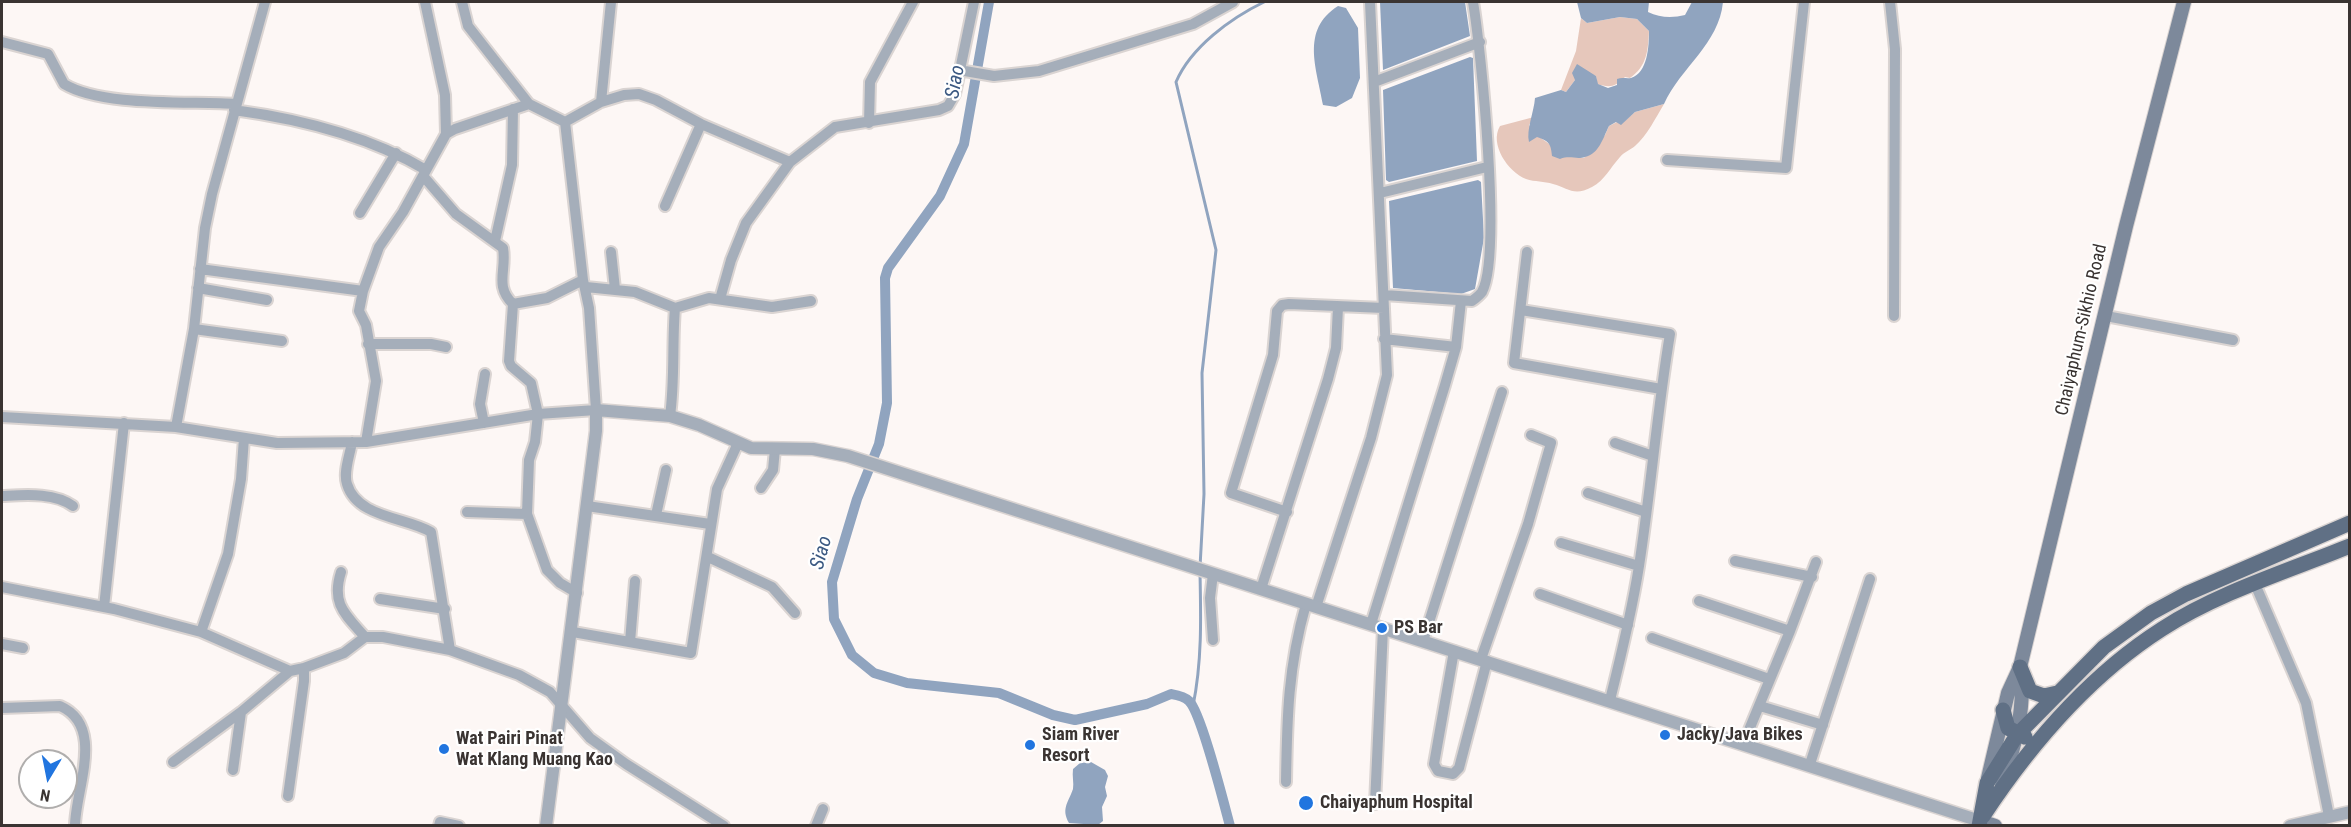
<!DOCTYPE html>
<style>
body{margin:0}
#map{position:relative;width:2351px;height:827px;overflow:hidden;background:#fdf7f5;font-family:"Roboto Condensed",sans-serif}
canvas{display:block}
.frame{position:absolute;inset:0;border:3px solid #3a3432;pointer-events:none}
.north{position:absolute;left:18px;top:749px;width:60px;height:60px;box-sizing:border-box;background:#fff;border:2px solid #b0aead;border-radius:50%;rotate:190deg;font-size:16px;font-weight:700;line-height:24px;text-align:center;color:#3a3432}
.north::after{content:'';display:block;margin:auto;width:21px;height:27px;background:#2175df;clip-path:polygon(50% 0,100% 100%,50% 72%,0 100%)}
</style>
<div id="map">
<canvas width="2351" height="827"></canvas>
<div class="frame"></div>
<div class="north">N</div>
</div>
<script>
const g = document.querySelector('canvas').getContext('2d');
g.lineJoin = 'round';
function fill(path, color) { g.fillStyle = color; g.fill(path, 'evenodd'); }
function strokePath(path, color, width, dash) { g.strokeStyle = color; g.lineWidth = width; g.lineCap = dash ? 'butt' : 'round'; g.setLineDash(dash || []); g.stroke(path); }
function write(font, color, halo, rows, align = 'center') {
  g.font = font + ' "Roboto Condensed",sans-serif'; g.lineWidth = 4.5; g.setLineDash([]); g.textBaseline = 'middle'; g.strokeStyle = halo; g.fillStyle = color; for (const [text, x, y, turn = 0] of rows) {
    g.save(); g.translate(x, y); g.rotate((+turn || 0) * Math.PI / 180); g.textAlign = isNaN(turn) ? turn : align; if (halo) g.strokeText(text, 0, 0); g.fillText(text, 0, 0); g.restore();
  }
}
fill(new Path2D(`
 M 1620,17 L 1637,19 L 1649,31 C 1648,51 1647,66 1630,78 L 1625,77 C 1615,87 1610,88 1597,84 L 1596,76 L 1587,73 L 1575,80 L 1566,92 L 1561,90 L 1576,51 L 1581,18 L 1587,23 Z
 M 1664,104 C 1656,117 1647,136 1635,146 C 1630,150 1624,152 1620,157 C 1610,168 1605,180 1592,187 C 1574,197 1568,188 1553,184 C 1544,181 1535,182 1526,179 C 1508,172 1489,144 1500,126 L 1534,117 L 1529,125 C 1541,142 1563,154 1584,158 L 1605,135 L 1609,126 L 1617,122 L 1621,124 L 1635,112 Z`), '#e6c7bb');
fill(new Path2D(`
 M 1380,2 L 1465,2 L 1470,36 L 1383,70 Z
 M 1577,2 L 1649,2 L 1648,12 C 1660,18 1673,18 1685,15 L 1692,2 L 1723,2 C 1719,44 1681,67 1664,104 L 1635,112 L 1621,125 L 1616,122 L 1609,126 C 1603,138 1599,154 1585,157 C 1576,160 1571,155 1560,159 L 1552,156 C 1551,144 1549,141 1537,137 L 1529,142 C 1526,130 1534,112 1535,98 L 1561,90 L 1566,92 L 1575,80 L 1572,73 L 1577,64 L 1596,76 L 1598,84 L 1608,88 L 1617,85 L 1617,79 C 1622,77 1627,79 1631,78 C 1648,73 1649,45 1649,31 L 1637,19 L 1620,17 L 1587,23 L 1581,18 Z
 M 1338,6 L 1346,8 L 1358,28 L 1360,78 L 1352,98 L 1336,107 L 1323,105 C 1317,69 1300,30 1338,6 Z
 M 1470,57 L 1473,58 L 1477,161 L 1389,182 L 1386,180 L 1383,90 Z
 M 1478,180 L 1481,182 L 1484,238 L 1475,289 L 1461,294 L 1393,288 L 1389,201 Z
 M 1091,762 L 1105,770 L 1108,776 L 1105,787 L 1107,796 L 1102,807 L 1103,821 L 1098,825 L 1069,823 C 1061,809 1068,803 1073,789 C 1074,783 1072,776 1073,769 L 1080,763 Z`), '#90a4bf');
strokePath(new Path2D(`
 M 1200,567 L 1204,494 L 1202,373 L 1216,250 L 1176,82 C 1191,47 1231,18 1264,2
 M 1193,706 C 1202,662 1201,618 1200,573`), '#90a4bf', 3);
strokePath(new Path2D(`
 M 989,2 L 964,144 L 940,196 L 888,268 L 885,278 L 887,403 L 879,444 L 857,499 L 832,582 L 834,619 L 852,655 L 874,673 L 907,683 L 999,693 L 1053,715 L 1075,720 L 1147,704 L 1171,694 C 1177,695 1184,696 1189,701 C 1201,712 1224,804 1230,826`), '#90a4bf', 10);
const minor = new Path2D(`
 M 425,2 L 445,95 L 446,134
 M 462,2 L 468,26 L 529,104 L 565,122 L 601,102 L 624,95 L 639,94 L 656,100 L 701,124 L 790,162 L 835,127 L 939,110 L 948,106 L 955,94 L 974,2
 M 1890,2 L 1895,49 L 1894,316
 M 2,42 L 48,54 L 64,84 C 102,107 189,101 236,104
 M 959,70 L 994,76 L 1039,71 L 1193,24 L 1233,2
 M 1374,82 L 1480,42
 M 601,102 L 611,2
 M 234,110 C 300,119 369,136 426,170
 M 869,123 L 870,82 L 913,2
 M 1667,160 L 1786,168 L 1804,2
 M 424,177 L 456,214 L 503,248 C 507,270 494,286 513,304 L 509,361 L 511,366 L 531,383 L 538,414 L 535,442 L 529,460 L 527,514 L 547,570 L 560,583 L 577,593
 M 1380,193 L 1487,167
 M 665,206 L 701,124
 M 360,213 L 396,153
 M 495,241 L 512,165 L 513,109
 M 611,252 L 615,289
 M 1527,252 L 1514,363 L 1661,389
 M 200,269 L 363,291
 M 586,287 L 635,292 L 675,308 L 709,298 L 772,307 L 811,301
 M 198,288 L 267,300
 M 1384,295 L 1472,301 C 1476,298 1479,296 1482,292 C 1502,255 1481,50 1473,2
 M 720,299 L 731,260 L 746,223 L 790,162
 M 513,304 L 547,298 L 583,280
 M 1521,310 L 1670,334 C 1657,411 1651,489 1639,566 C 1632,611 1621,656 1610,700
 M 2106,316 L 2233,340
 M 194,329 L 282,341
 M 1384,339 L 1456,347
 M 368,344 L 431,344 L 446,347
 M 670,416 C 675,380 672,344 675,308
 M 2,417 L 176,427 L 277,443 L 366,442 L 538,414 L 596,410 L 589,308 L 583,280 L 565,122
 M 484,423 L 480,404 L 485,374
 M 176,427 L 194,329 L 205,228 L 212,194 L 265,2
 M 366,442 L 376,381 L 366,325 L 359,311 L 363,291 L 379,247 L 403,212 L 446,134 L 455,129 L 529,104
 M 1615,443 L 1653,456
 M 761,488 L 773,470 L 775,449
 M 1588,493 L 1646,512
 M 2,496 C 24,495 54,492 73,506
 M 587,506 L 710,524
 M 467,512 L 527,514
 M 1287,512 L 1231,493 L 1273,355 L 1277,311 L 1282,305 L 1289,304 L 1384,308
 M 656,515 L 666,470
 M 1561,543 L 1639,566
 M 708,557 L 772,587 L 795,613
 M 1735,561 L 1812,577
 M 341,572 C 331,604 345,614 365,637
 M 2255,584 L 2306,703 L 2329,816
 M 2,587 L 114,609 L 201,632 L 290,671
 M 1261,589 L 1328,379 L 1336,348 L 1338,307
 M 1540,594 L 1628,625
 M 380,599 L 445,609
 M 1699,601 L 1790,631
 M 104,607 L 124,423
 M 1316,607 L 1371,438 L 1387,375 L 1370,2
 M 1371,624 L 1445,385 L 1456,347 L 1461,301
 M 201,632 L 228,554 L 241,479 L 244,438
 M 573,632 L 691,653 L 717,489 L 738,443
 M 1652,638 L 1769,679
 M 1213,640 L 1210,598 L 1213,574
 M 1423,641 L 1502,392
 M 630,642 L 635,581
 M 2,644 L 23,648
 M 450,650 L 519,675 L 550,692 L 590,738 L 626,764 L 724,826
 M 1454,651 L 1434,764 L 1438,771 L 1453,774 L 1459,768 L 1487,661
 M 1481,659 L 1528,524 L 1551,443 L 1531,435
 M 1760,706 L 1823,725
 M 2,708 L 60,706 C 106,726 75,790 75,826
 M 1744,742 L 1790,631 L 1816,562
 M 173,762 L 241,712 L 290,671 L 304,668 L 344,653 L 365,637 L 383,637 L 450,650 L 431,532 C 406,517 357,518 347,484 C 343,472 350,455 352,442
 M 1810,764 L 1870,579
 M 233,770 L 241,712
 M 1286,782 C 1287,717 1288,667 1306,604
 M 288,796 L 304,681 L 304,668
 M 1375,804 L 1383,628
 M 439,826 L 440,822 L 459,826
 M 816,826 L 823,809`);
const tertiary = new Path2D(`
 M 546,826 L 596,431 L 596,410 L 670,416 L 699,425 L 751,448 L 813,449 L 848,456 L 1980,821
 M 2290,826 L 2350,812`);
const secondary = new Path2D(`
 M 1988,778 L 2008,693 L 2020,667 L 2126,226 L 2184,2
 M 2002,786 C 2013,749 2025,714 2021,676
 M 1980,821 L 1995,826`);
const primary = new Path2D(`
 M 2020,667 L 2030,691 L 2044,696 L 2057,693
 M 2003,710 L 2008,728 L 2025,737
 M 1983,816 C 2030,745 2090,675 2162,629 C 2217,593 2288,571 2350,546
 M 1979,826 L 1987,783 L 2017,735 L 2104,647 L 2151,613 L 2186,594 L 2350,523`);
strokePath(minor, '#dad4d2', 14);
strokePath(tertiary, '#dad4d2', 15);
strokePath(secondary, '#dad4d2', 16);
strokePath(primary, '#dad4d2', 18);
strokePath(minor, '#a5aeba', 10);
strokePath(tertiary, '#a5aeba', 12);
strokePath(secondary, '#7d899b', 14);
strokePath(primary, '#607085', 15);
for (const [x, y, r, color] of [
 [1382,628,6,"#2175df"],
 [1665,735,6,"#2175df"],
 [1030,745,6,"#2175df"],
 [444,749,6,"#2175df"],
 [1306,803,8,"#2175df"]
]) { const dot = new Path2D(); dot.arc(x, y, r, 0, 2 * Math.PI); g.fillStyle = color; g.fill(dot); strokePath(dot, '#fff', 2); }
write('18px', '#3a3432', '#fff', [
 ["Chaiyaphum-Sikhio Road",2082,330,-77]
]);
write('bold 18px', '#3a3432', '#fff', [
 ["PS Bar",1394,628],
 ["Siam River",1042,735],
 ["Resort",1042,756],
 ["Jacky/Java Bikes",1677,735],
 ["Wat Pairi Pinat",456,739],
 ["Wat Klang Muang Kao",456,760],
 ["Chaiyaphum Hospital",1320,803]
], 'left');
write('italic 20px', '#3c5982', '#fff', [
 ["Siao",956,82,-80],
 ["Siao",822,553,-74]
]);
</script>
